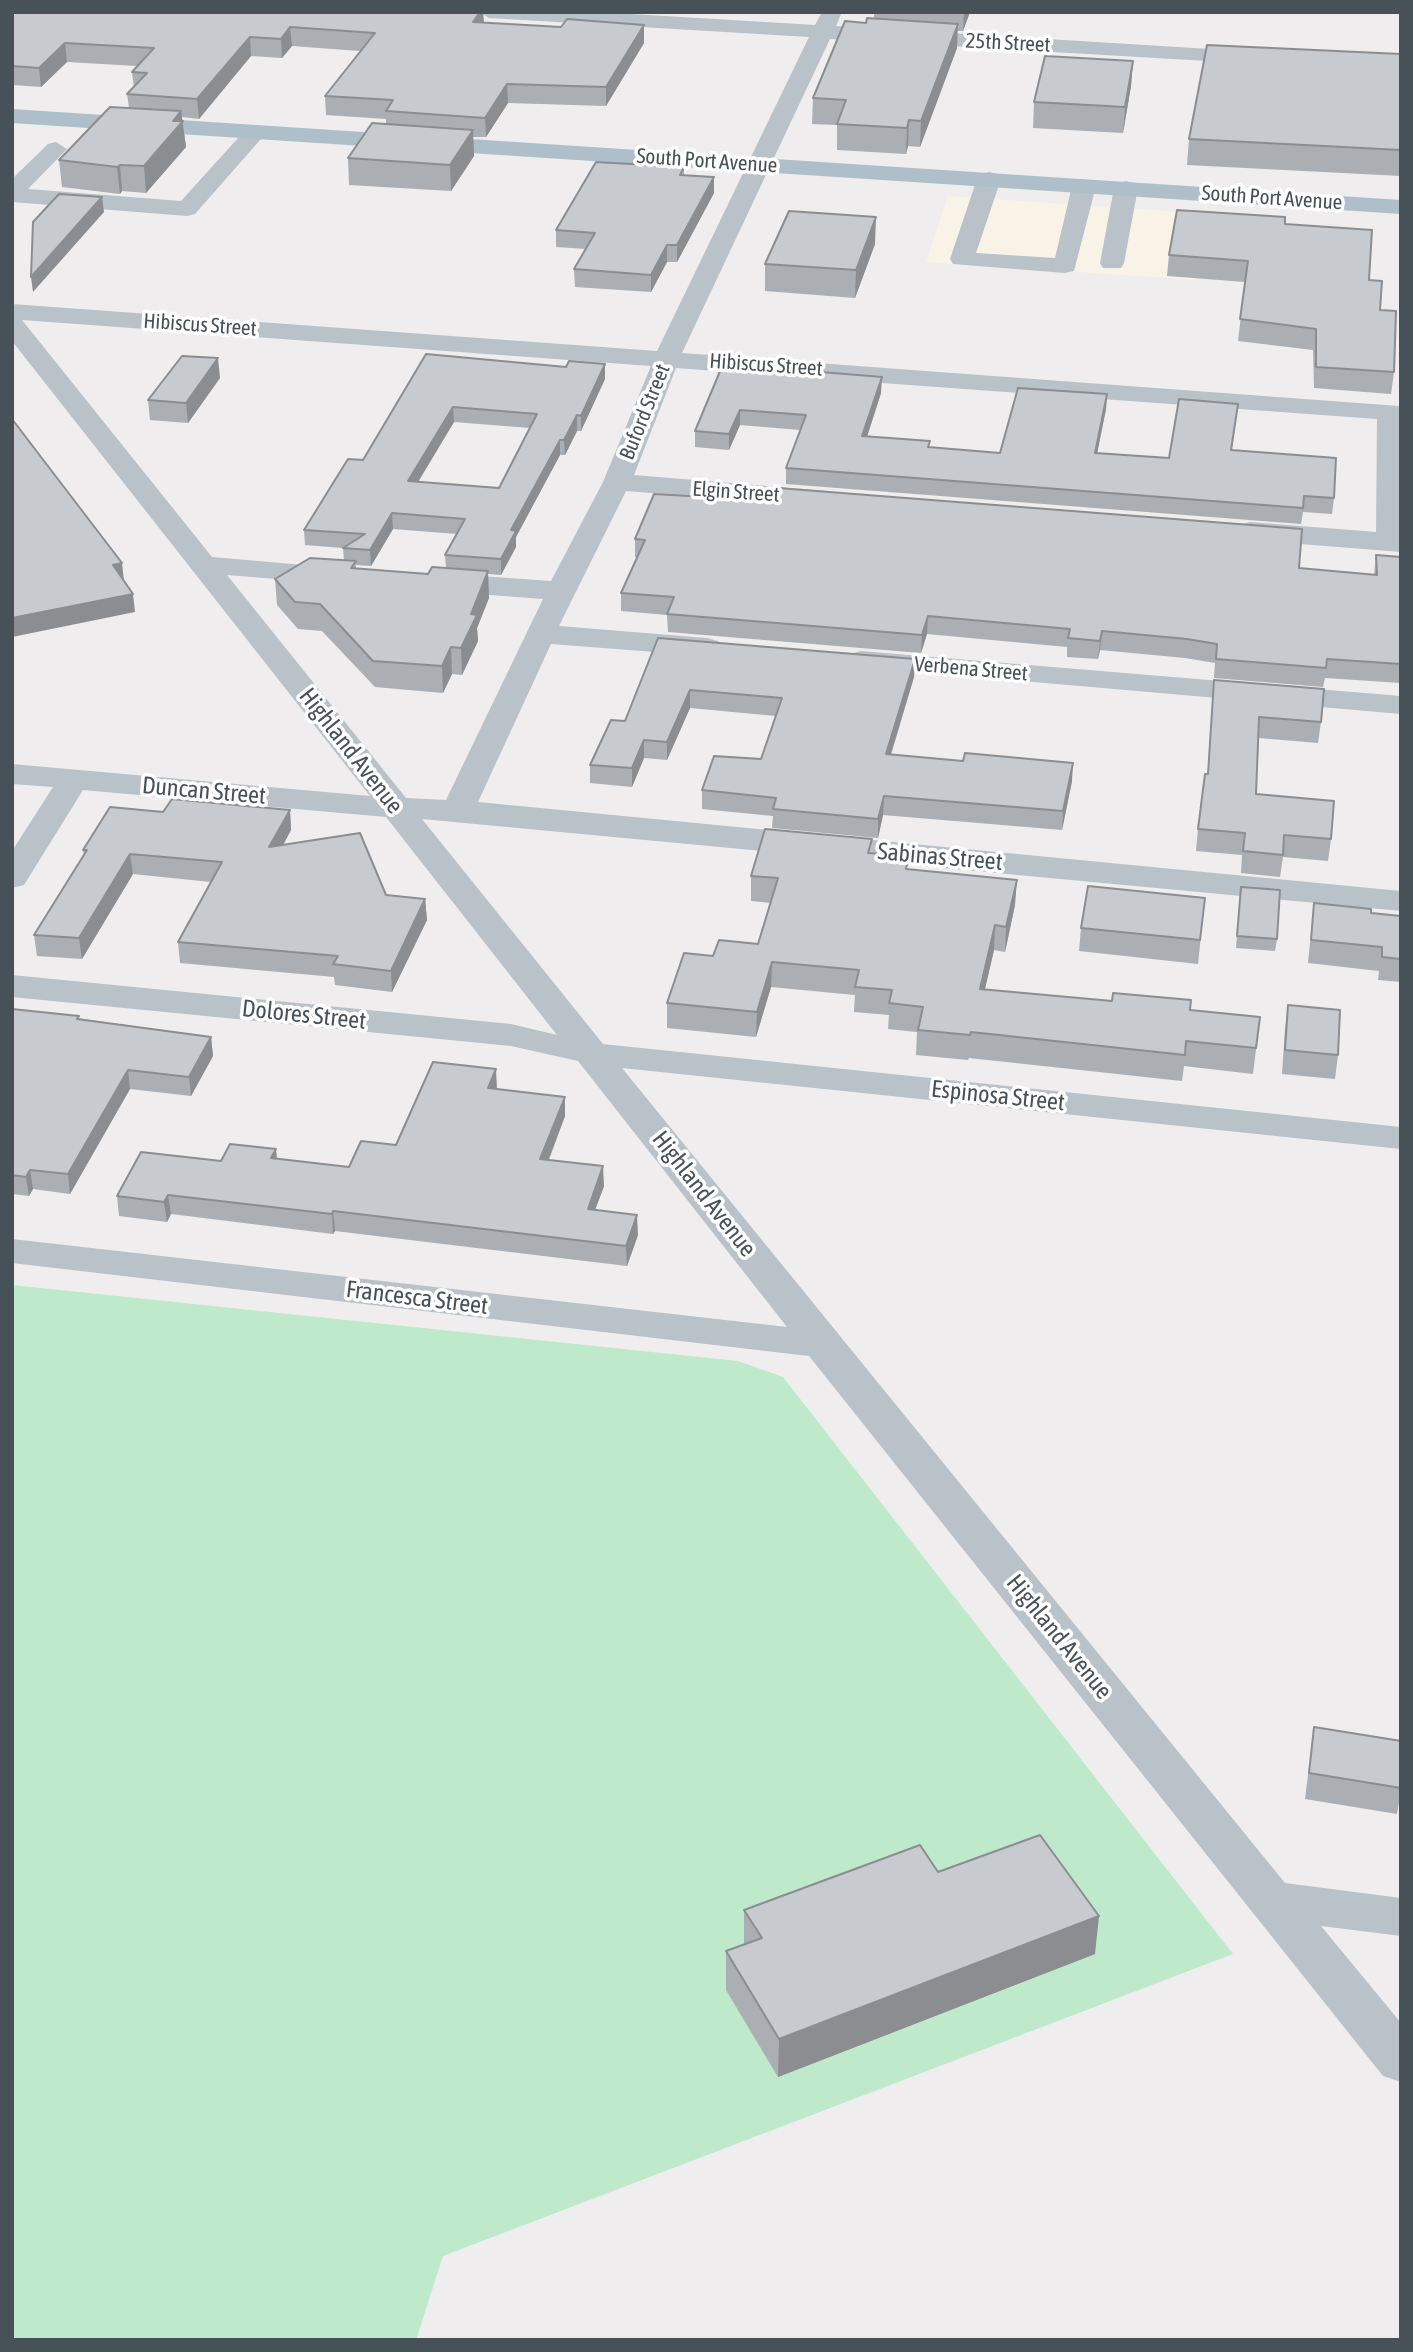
<!DOCTYPE html>
<style>
body{margin:0}
#map{position:relative;width:1413px;height:2352px;overflow:hidden;background:#efeded;font-family:"Asap Condensed",sans-serif}
canvas{display:block}
.frame{position:absolute;inset:0;border:14px solid #475158;pointer-events:none}
</style>
<div id="map">
<canvas width="1413" height="2352"></canvas>
<div class="frame"></div>
</div>
<script>
const g = document.querySelector('canvas').getContext('2d');
g.lineJoin = 'round';
function fill(path, color) { g.fillStyle = color; g.fill(path, 'evenodd'); }
function strokePath(path, color, width, dash) { g.strokeStyle = color; g.lineWidth = width; g.lineCap = dash ? 'butt' : 'round'; g.setLineDash(dash || []); g.stroke(path); }
function write(font, color, halo, rows, align = 'center') {
  g.font = font + ' "Asap Condensed",sans-serif'; g.lineWidth = 7; g.setLineDash([]); g.textBaseline = 'middle'; g.strokeStyle = halo; g.fillStyle = color; for (const [text, x, y, turn = 0] of rows) {
    g.save(); g.translate(x, y); g.rotate((+turn || 0) * Math.PI / 180); g.textAlign = isNaN(turn) ? turn : align; if (halo) g.strokeText(text, 0, 0); g.fillText(text, 0, 0); g.restore();
  }
}
fill(new Path2D(`
 M 948,196 L 1212,214 L 1198,280 L 926,262 Z`), '#f9f2e7');
fill(new Path2D(`
 M 12,1285 L 738,1361 L 783,1377 L 1233,1954 L 443,2256 L 416,2340 L 12,2340 Z`), '#bfe9cb');
fill(new Path2D(`
 M 479,12 L 598,12 L 815,25 L 822,12 L 842,12 L 836,26 L 1259,52 L 1270,58 L 1259,64 L 830,39 L 682,353 L 1399,406 L 1401,552 L 1250,540 L 1240,537 L 1236,531 L 1240,525 L 1250,522 L 1376,532 L 1377,419 L 676,368 L 634,475 L 827,491 L 837,493 L 841,499 L 837,505 L 827,507 L 626,491 L 559,626 L 707,638 L 718,641 L 722,647 L 718,653 L 707,656 L 551,644 L 478,802 L 1401,891 L 1401,911 L 422,819 L 603,1044 L 1401,1127 L 1401,1149 L 622,1068 L 1285,1883 L 1401,1898 L 1401,1936 L 1321,1926 L 1401,2023 L 1401,2082 L 1383,2076 L 809,1356 L 12,1263 L 12,1239 L 787,1327 L 578,1061 L 511,1046 L 12,997 L 12,975 L 511,1024 L 557,1035 L 386,817 L 83,790 L 24,885 L 12,888 L 12,851 L 53,787 L 12,784 L 12,764 L 370,796 L 12,341 L 12,304 L 657,351 L 809,37 L 489,18 ZM 22,320 L 651,366 L 603,482 L 551,581 L 437,573 L 427,576 L 422,582 L 427,588 L 437,591 L 543,599 L 446,800 L 406,798 L 227,575 L 339,584 L 349,581 L 354,575 L 349,569 L 212,557 Z
 M 256,125 L 267,132 L 195,214 L 187,216 L 12,202 L 12,179 L 48,144 L 56,142 L 67,149 L 28,189 L 181,201 L 248,127 Z
 M 989,172 L 997,174 L 1001,179 L 976,253 L 1055,258 L 1072,186 L 1076,181 L 1092,181 L 1096,186 L 1074,271 L 1065,273 L 953,264 L 950,259 L 977,179 L 981,174 Z
 M 1126,181 L 1134,183 L 1138,188 L 1124,263 L 1121,268 L 1103,268 L 1100,263 L 1114,188 L 1118,183 Z
 M 861,651 L 1401,696 L 1401,714 L 850,666 L 846,660 L 850,654 Z`), '#b9c2c8');
fill(new Path2D(`
 M 12,109 L 1401,200 L 1401,214 L 12,123 Z`), '#afbfc9');
fill(new Path2D(`
 M 12,12 L 483,12 L 484,23 L 561,27 L 644,25 L 644,43 L 606,106 L 508,103 L 486,137 L 473,137 L 474,156 L 451,191 L 349,185 L 348,158 L 386,124 L 386,119 L 326,115 L 325,96 L 360,51 L 292,46 L 282,58 L 251,56 L 199,119 L 182,117 L 186,147 L 146,193 L 122,191 L 120,194 L 62,187 L 59,160 L 129,108 L 127,94 L 134,88 L 132,72 L 137,66 L 67,62 L 41,87 L 12,85 Z
 M 874,12 L 970,12 L 963,31 L 957,31 L 957,48 L 920,147 L 908,146 L 906,154 L 837,150 L 837,125 L 812,124 L 813,98 L 866,23 L 874,19 Z
 M 1401,54 L 1401,176 L 1187,165 L 1189,139 Z
 M 1133,61 L 1131,86 L 1123,133 L 1033,128 L 1034,102 Z
 M 684,167 L 684,175 L 714,177 L 714,193 L 677,262 L 667,262 L 651,292 L 575,287 L 574,269 L 586,249 L 556,247 L 556,230 Z
 M 1285,224 L 1369,280 L 1380,310 L 1394,372 L 1391,394 L 1314,388 L 1313,350 L 1238,341 L 1245,282 L 1167,276 L 1169,255 Z
 M 875,244 L 855,298 L 765,291 L 765,264 Z
 M 426,354 L 605,379 L 581,431 L 577,431 L 565,455 L 560,455 L 516,537 L 516,547 L 501,575 L 488,574 L 489,598 L 477,628 L 478,641 L 462,675 L 452,674 L 443,693 L 375,687 L 322,631 L 298,629 L 277,605 L 275,579 L 344,561 L 343,548 L 305,545 L 304,530 L 363,460 ZM 454,422 L 530,428 L 499,488 L 418,482 ZM 393,529 L 457,534 L 445,555 L 446,568 L 428,574 L 356,569 L 356,565 L 371,566 Z
 M 723,364 L 881,393 L 867,437 L 929,447 L 1000,453 L 1107,394 L 1106,409 L 1097,453 L 1169,458 L 1238,404 L 1232,450 L 1334,498 L 1332,514 L 1303,512 L 1301,524 L 786,484 L 786,468 L 800,430 L 740,425 L 729,450 L 695,447 L 695,431 Z
 M 220,378 L 188,423 L 150,420 L 148,400 Z
 M 635,539 L 1299,568 L 1374,575 L 1376,555 L 1401,557 L 1401,683 L 1325,678 L 1323,687 L 1214,678 L 1215,663 L 1185,658 L 1100,650 L 1098,659 L 1067,657 L 1067,647 L 927,634 L 921,653 L 668,632 L 667,615 L 621,611 L 621,593 L 637,557 L 635,557 Z
 M 658,638 L 915,659 L 914,677 L 891,755 L 1072,781 L 1062,830 L 883,815 L 878,838 L 772,828 L 773,816 L 702,809 L 702,790 L 761,759 L 776,716 L 690,708 L 667,760 L 644,758 L 632,787 L 590,783 L 590,765 L 625,721 Z
 M 1214,680 L 1321,722 L 1318,743 L 1259,738 L 1256,794 L 1331,839 L 1328,861 L 1283,857 L 1280,877 L 1241,873 L 1242,855 L 1196,851 L 1198,829 L 1208,774 Z
 M 290,810 L 291,830 L 283,845 L 386,895 L 425,899 L 427,920 L 392,992 L 335,985 L 334,977 L 180,963 L 178,942 L 211,882 L 133,874 L 82,959 L 37,956 L 34,935 L 84,856 L 83,850 L 163,812 Z
 M 871,853 L 909,870 L 1015,905 L 1005,952 L 994,950 L 985,989 L 1260,1017 L 1253,1074 L 1184,1066 L 1182,1081 L 969,1058 L 968,1060 L 916,1055 L 917,1032 L 888,1029 L 889,1015 L 854,1012 L 855,995 L 771,987 L 756,1037 L 667,1028 L 667,1003 L 713,956 L 758,944 L 771,903 L 751,901 L 751,876 Z
 M 1241,887 L 1277,939 L 1275,951 L 1236,948 Z
 M 1205,898 L 1198,964 L 1079,951 L 1081,928 Z
 M 1314,903 L 1371,913 L 1401,916 L 1401,982 L 1378,980 L 1379,971 L 1308,963 Z
 M 1288,1005 L 1338,1055 L 1335,1079 L 1282,1074 L 1285,1029 Z
 M 12,1009 L 211,1037 L 213,1056 L 191,1096 L 130,1089 L 70,1194 L 33,1189 L 29,1196 L 12,1194 Z
 M 497,1089 L 565,1116 L 549,1160 L 604,1186 L 595,1210 L 638,1235 L 627,1266 L 335,1231 L 333,1234 L 171,1214 L 167,1222 L 119,1216 L 117,1196 L 221,1161 L 277,1159 L 349,1167 L 396,1145 Z
 M 1314,1727 L 1401,1741 L 1401,1791 L 1397,1814 L 1305,1799 Z
 M 938,1872 L 1095,1954 L 778,2077 L 726,1990 L 726,1951 L 744,1945 L 744,1910 Z`), '#abaeb2');
fill(new Path2D(`
 M 480,12 L 483,12 L 484,28 L 473,22 Z
 M 964,12 L 970,12 L 963,31 Z
 M 958,24 L 957,48 L 920,147 L 921,121 Z
 M 644,25 L 644,43 L 606,106 L 606,87 Z
 M 290,27 L 292,46 L 282,58 L 281,39 Z
 M 250,37 L 251,56 L 199,119 L 197,99 Z
 M 65,43 L 67,62 L 41,87 L 39,68 Z
 M 1133,61 L 1131,86 L 1123,133 L 1125,107 Z
 M 507,84 L 508,103 L 486,137 L 485,118 Z
 M 181,111 L 186,147 L 146,193 L 144,166 L 173,121 Z
 M 909,120 L 908,146 L 906,154 L 907,128 Z
 M 473,130 L 474,156 L 451,191 L 450,165 Z
 M 120,165 L 122,191 L 120,194 L 117,167 Z
 M 714,177 L 714,193 L 677,262 L 677,245 Z
 M 102,197 L 104,212 L 33,292 L 31,277 Z
 M 876,217 L 875,244 L 855,298 L 856,270 Z
 M 667,245 L 667,262 L 651,292 L 651,275 Z
 M 218,358 L 220,378 L 188,423 L 186,403 Z
 M 605,364 L 605,379 L 581,431 L 581,416 Z
 M 882,377 L 881,393 L 862,452 L 862,436 Z
 M 1107,394 L 1106,409 L 1094,469 L 1095,453 Z
 M 453,407 L 454,422 L 409,497 L 408,481 Z
 M 740,410 L 740,425 L 729,450 L 729,434 Z
 M 577,415 L 577,431 L 565,455 L 564,440 Z
 M 560,440 L 560,455 L 516,537 L 516,547 L 501,575 L 501,559 L 511,530 Z
 M 392,513 L 393,529 L 371,566 L 370,550 Z
 M 122,563 L 124,581 L 113,565 Z
 M 488,571 L 489,598 L 477,628 L 478,641 L 462,675 L 461,648 L 471,614 Z
 M 133,594 L 135,612 L 12,637 L 12,618 Z
 M 928,616 L 927,634 L 921,653 L 922,635 Z
 M 1102,631 L 1100,650 L 1098,659 L 1100,641 Z
 M 451,647 L 452,674 L 443,693 L 442,666 Z
 M 915,659 L 914,677 L 885,773 L 886,754 Z
 M 690,690 L 690,708 L 667,760 L 667,742 Z
 M 644,740 L 644,758 L 632,787 L 632,768 Z
 M 1073,763 L 1072,781 L 1062,830 L 1063,811 Z
 M 884,796 L 883,815 L 878,838 L 878,819 Z
 M 290,810 L 291,830 L 271,868 L 269,847 Z
 M 130,854 L 133,874 L 82,959 L 79,938 Z
 M 1017,880 L 1015,905 L 1005,952 L 1006,927 Z
 M 425,899 L 427,920 L 392,992 L 391,971 Z
 M 995,925 L 994,950 L 979,1014 L 980,989 Z
 M 772,962 L 771,987 L 756,1037 L 757,1012 Z
 M 211,1037 L 213,1056 L 191,1096 L 189,1077 Z
 M 496,1069 L 497,1089 L 488,1088 Z
 M 128,1070 L 130,1089 L 70,1194 L 68,1174 Z
 M 565,1097 L 565,1116 L 541,1179 L 540,1159 Z
 M 276,1149 L 278,1169 L 271,1158 Z
 M 603,1166 L 604,1186 L 588,1229 L 588,1209 Z
 M 30,1170 L 33,1189 L 29,1196 L 26,1177 Z
 M 168,1195 L 171,1214 L 167,1222 L 164,1202 Z
 M 333,1211 L 335,1231 L 333,1234 L 332,1214 Z
 M 637,1215 L 638,1235 L 627,1266 L 626,1246 Z
 M 1099,1916 L 1095,1954 L 778,2077 L 779,2039 Z`), '#8b8d91');
const building = new Path2D(`
 M 12,12 L 480,12 L 473,22 L 561,27 L 567,19 L 644,25 L 606,87 L 507,84 L 485,118 L 386,111 L 393,100 L 325,96 L 375,33 L 290,27 L 281,39 L 250,37 L 197,99 L 127,94 L 147,73 L 132,72 L 154,48 L 65,43 L 39,68 L 12,66 Z
 M 867,18 L 958,24 L 921,121 L 909,120 L 907,128 L 837,124 L 846,100 L 813,98 L 845,21 L 866,23 Z
 M 1207,45 L 1401,54 L 1401,150 L 1189,139 Z
 M 1045,56 L 1133,61 L 1125,107 L 1034,102 Z
 M 110,107 L 181,111 L 173,121 L 183,121 L 144,166 L 120,165 L 117,167 L 59,160 Z
 M 372,123 L 473,130 L 450,165 L 348,158 Z
 M 596,162 L 684,167 L 680,175 L 714,177 L 677,245 L 667,245 L 651,275 L 574,269 L 595,233 L 556,230 Z
 M 59,194 L 102,197 L 31,277 L 33,222 Z
 M 1177,210 L 1285,217 L 1285,224 L 1372,230 L 1369,280 L 1382,281 L 1380,310 L 1396,311 L 1394,372 L 1316,367 L 1316,329 L 1240,319 L 1248,261 L 1169,255 Z
 M 789,211 L 876,217 L 856,270 L 765,264 Z
 M 426,354 L 566,367 L 569,361 L 605,364 L 581,416 L 577,415 L 564,440 L 560,440 L 511,530 L 516,531 L 501,559 L 445,555 L 465,519 L 392,513 L 370,550 L 343,548 L 365,534 L 304,530 L 348,459 L 363,460 ZM 453,407 L 537,414 L 499,488 L 408,481 Z
 M 182,356 L 218,358 L 186,403 L 148,400 Z
 M 723,364 L 882,377 L 862,436 L 930,441 L 928,447 L 1000,453 L 1018,388 L 1107,394 L 1095,453 L 1169,458 L 1179,399 L 1238,404 L 1231,450 L 1336,458 L 1334,498 L 1304,496 L 1303,508 L 786,468 L 806,415 L 740,410 L 729,434 L 695,431 Z
 M 12,419 L 122,563 L 113,565 L 133,594 L 12,618 Z
 M 778,488 L 1302,529 L 1299,568 L 1377,575 L 1376,555 L 1401,557 L 1401,664 L 1327,659 L 1326,668 L 1216,659 L 1217,644 L 1187,639 L 1102,631 L 1100,641 L 1068,638 L 1070,629 L 928,616 L 922,635 L 667,614 L 674,597 L 621,593 L 645,540 L 635,539 L 654,494 L 773,501 Z
 M 310,558 L 356,561 L 351,568 L 428,574 L 432,567 L 488,571 L 471,614 L 477,615 L 461,648 L 451,647 L 442,666 L 373,661 L 320,604 L 295,602 L 275,579 Z
 M 658,638 L 915,659 L 886,754 L 963,761 L 965,753 L 1073,763 L 1063,811 L 884,796 L 878,819 L 773,809 L 776,798 L 702,790 L 714,756 L 761,759 L 782,698 L 690,690 L 667,742 L 644,740 L 632,768 L 590,765 L 611,720 L 625,721 Z
 M 1214,680 L 1324,689 L 1321,722 L 1259,717 L 1256,794 L 1334,801 L 1331,839 L 1284,835 L 1283,855 L 1243,851 L 1245,833 L 1198,829 L 1205,774 L 1208,774 Z
 M 172,799 L 290,810 L 269,847 L 360,833 L 386,895 L 425,899 L 391,971 L 333,964 L 338,956 L 178,942 L 222,862 L 130,854 L 79,938 L 34,935 L 87,850 L 83,850 L 110,807 L 163,812 Z
 M 765,829 L 872,839 L 868,853 L 909,856 L 906,869 L 1017,880 L 1006,927 L 995,925 L 980,989 L 1112,1001 L 1113,993 L 1191,1000 L 1190,1010 L 1260,1017 L 1256,1048 L 1186,1041 L 1185,1055 L 971,1032 L 970,1035 L 918,1030 L 923,1007 L 889,1003 L 892,990 L 855,987 L 859,970 L 772,962 L 757,1012 L 667,1003 L 684,953 L 713,956 L 719,940 L 758,944 L 778,878 L 751,876 Z
 M 1088,886 L 1205,898 L 1200,940 L 1081,928 Z
 M 1241,887 L 1280,890 L 1277,939 L 1237,936 Z
 M 1314,903 L 1371,909 L 1371,913 L 1401,916 L 1401,959 L 1382,957 L 1382,947 L 1311,940 Z
 M 1288,1005 L 1340,1010 L 1338,1055 L 1285,1050 Z
 M 12,1009 L 79,1016 L 77,1019 L 211,1037 L 189,1077 L 128,1070 L 68,1174 L 30,1170 L 26,1177 L 12,1175 Z
 M 433,1062 L 496,1069 L 488,1088 L 565,1097 L 540,1159 L 603,1166 L 588,1209 L 637,1215 L 626,1246 L 333,1211 L 332,1214 L 168,1195 L 164,1202 L 117,1196 L 141,1152 L 221,1161 L 230,1144 L 276,1149 L 271,1158 L 349,1167 L 361,1141 L 396,1145 Z
 M 1314,1727 L 1401,1741 L 1401,1788 L 1309,1773 Z
 M 1040,1835 L 1099,1916 L 779,2039 L 726,1951 L 762,1938 L 744,1910 L 920,1845 L 938,1872 Z`);
fill(building, '#c7cacf');
strokePath(building, '#8b8d91', 2);
write('21px', '#475158', '#fff', [
 ["25th Street",1008,43,3],
 ["South Port Avenue",707,161,4],
 ["South Port Avenue",1272,198,4],
 ["Hibiscus Street",200,325,4],
 ["Hibiscus Street",766,365,4],
 ["Buford Street",645,412,-68],
 ["Elgin Street",736,492,4],
 ["Verbena Street",971,669,5]
]);
write('24px', '#475158', '#fff', [
 ["Highland Avenue",351,751,52],
 ["Duncan Street",204,791,5],
 ["Sabinas Street",940,857,5],
 ["Dolores Street",304,1015,6],
 ["Espinosa Street",998,1096,6],
 ["Highland Avenue",704,1194,52],
 ["Francesca Street",417,1298,7],
 ["Highland Avenue",1059,1637,51]
]);
</script>
